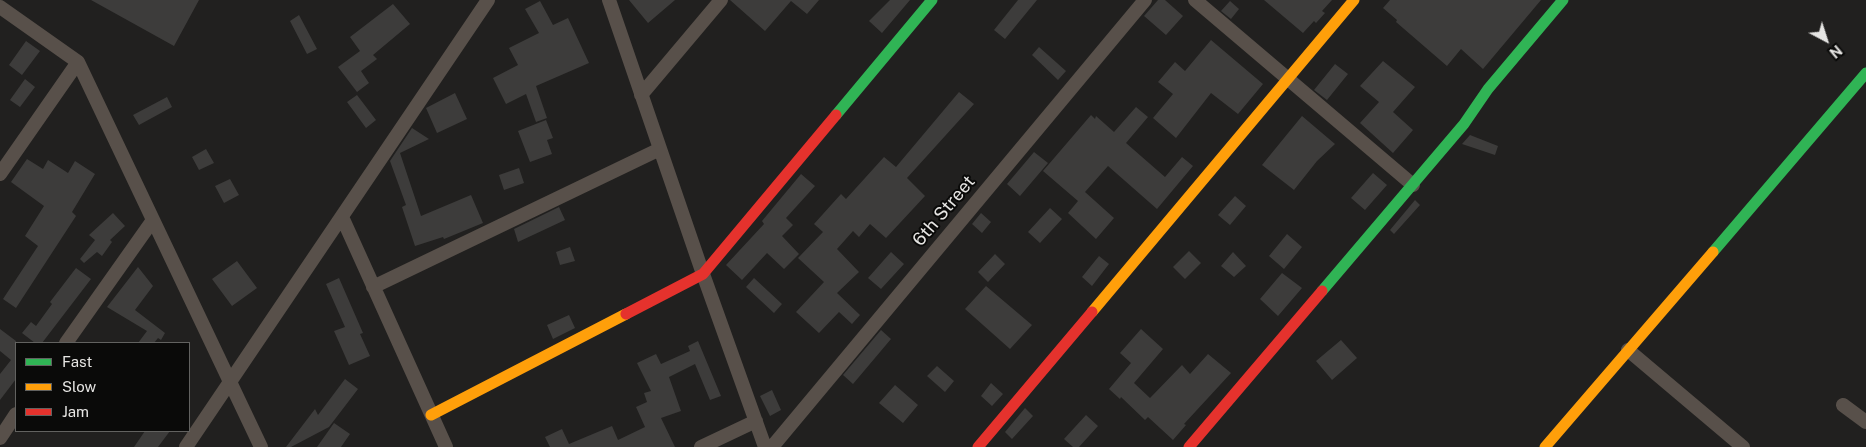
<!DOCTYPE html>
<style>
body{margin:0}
#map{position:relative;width:1866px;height:447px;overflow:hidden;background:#21201f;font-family:"Public Sans",sans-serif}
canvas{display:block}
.legend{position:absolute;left:15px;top:342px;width:175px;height:90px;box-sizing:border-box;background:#0a0a09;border:1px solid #626260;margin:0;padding:6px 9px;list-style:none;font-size:15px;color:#e6e5e3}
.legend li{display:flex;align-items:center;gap:10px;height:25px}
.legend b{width:25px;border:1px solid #626260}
.north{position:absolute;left:1801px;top:15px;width:50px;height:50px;-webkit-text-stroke:4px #0a0a09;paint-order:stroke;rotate:140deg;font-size:14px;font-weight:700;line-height:20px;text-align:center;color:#e6e5e3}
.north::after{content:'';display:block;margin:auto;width:18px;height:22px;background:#e6e5e3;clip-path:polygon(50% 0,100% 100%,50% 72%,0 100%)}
</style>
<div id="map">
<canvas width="1866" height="447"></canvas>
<ul class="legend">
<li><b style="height:6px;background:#30b455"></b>Fast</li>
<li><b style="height:6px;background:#ff9f0a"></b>Slow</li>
<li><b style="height:6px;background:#e5322d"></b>Jam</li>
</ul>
<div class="north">N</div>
</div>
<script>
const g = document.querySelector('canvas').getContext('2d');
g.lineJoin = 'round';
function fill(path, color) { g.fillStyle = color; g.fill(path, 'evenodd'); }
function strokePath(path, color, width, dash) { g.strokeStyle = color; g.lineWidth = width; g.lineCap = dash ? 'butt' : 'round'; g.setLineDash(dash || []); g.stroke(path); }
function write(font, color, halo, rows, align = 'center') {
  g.font = font + ' "Public Sans",sans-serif'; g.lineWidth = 4; g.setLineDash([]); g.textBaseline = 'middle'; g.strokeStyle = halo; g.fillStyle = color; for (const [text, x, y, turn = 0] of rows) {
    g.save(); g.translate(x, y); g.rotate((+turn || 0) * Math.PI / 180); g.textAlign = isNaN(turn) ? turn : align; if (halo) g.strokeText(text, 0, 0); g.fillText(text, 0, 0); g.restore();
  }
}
fill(new Path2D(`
 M 91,0 L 199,0 L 174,46 Z
 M 629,0 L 675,0 L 648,23 Z
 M 730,0 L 819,0 L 807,14 L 791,1 L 765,31 Z
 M 890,0 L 910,0 L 882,33 L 869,21 Z
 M 1018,0 L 1037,0 L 1005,39 L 994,30 Z
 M 1158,0 L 1165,0 L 1183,16 L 1166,35 L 1144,16 Z
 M 1264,0 L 1332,0 L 1322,11 L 1325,13 L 1316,23 L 1314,21 L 1303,33 Z
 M 1390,0 L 1541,0 L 1483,69 L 1461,49 L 1447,66 L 1396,22 L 1397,20 L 1383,8 Z
 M 540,1 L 553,25 L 568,18 L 589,63 L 536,86 L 547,118 L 536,122 L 526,94 L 506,104 L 493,78 L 518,65 L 509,48 L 539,33 L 525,9 Z
 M 1230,1 L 1239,9 L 1231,19 L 1221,11 Z
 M 393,4 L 410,24 L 373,55 L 377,59 L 361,71 L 369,83 L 357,92 L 338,67 L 360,51 L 350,37 Z
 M 299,15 L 317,49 L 307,54 L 290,21 Z
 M 1211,40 L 1263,84 L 1238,114 L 1211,93 L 1176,138 L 1153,118 L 1173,94 L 1158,82 L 1175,62 L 1185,71 Z
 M 26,41 L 40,51 L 22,75 L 9,65 Z
 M 1039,47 L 1066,71 L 1058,80 L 1032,55 Z
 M 1383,61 L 1415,87 L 1393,112 L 1413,130 L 1393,153 L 1360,123 L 1379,102 L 1360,86 Z
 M 1335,64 L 1348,74 L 1327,100 L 1314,90 Z
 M 25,79 L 35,87 L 20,107 L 10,100 Z
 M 959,92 L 974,104 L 907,178 L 925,196 L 886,238 L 870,224 L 859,237 L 853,231 L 837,249 L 859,272 L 837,293 L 860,315 L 852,324 L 839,312 L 819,333 L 796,312 L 824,282 L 798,258 L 823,232 L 814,224 L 841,194 L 846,199 L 884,157 L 896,167 Z
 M 455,93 L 467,119 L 437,133 L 426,108 Z
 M 357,95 L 376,120 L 366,128 L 347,102 Z
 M 167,97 L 172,107 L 139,125 L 133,115 Z
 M 1136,107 L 1148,117 L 1126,143 L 1165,177 L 1182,157 L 1193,166 L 1157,209 L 1108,166 L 1085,192 L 1114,218 L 1096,239 L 1068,213 L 1078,201 L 1043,171 L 1091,115 L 1095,119 L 1096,116 L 1114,132 Z
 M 1302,116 L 1335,144 L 1317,161 L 1294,190 L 1262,165 Z
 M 546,120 L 553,138 L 547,140 L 552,154 L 530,162 L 518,131 Z
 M 412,128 L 429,139 L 400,153 L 421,216 L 471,195 L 483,223 L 444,239 L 443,237 L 415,246 L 402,207 L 406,205 L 390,161 Z
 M 1470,135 L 1498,146 L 1495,155 L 1462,144 Z
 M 206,149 L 214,163 L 199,170 L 192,157 Z
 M 1034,152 L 1048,163 L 1020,196 L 1007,184 Z
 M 27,159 L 43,169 L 48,160 L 68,173 L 75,161 L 95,174 L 72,212 L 76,216 L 16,308 L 3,299 L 38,246 L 25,236 L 44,206 L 11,182 Z
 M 519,168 L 524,183 L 504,190 L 499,175 Z
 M 1373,173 L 1387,185 L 1365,210 L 1351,198 Z
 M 801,174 L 815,186 L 786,218 L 793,225 L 782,236 L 799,254 L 784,269 L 767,253 L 742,280 L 726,265 L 764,224 L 762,221 Z
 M 230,179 L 239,195 L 224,203 L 215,186 Z
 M 1235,196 L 1246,206 L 1230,225 L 1218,215 Z
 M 1415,200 L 1420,205 L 1394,234 L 1390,230 Z
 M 559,207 L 565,220 L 518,242 L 514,229 Z
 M 1050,208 L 1062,219 L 1040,243 L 1028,232 Z
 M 113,213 L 125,226 L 110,240 L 112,242 L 102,256 L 97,252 L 84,263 L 80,259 L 95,240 L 89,235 Z
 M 981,213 L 991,222 L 982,233 L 972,224 Z
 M 1287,234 L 1302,247 L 1284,269 L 1269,256 Z
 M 570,247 L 575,261 L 560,265 L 556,252 Z
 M 1189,251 L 1201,263 L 1185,279 L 1173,267 Z
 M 891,252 L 904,264 L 881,289 L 868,278 Z
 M 1233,252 L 1246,266 L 1234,277 L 1221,266 Z
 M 995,254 L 1005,264 L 988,282 L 978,272 Z
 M 1099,256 L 1109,264 L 1092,286 L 1082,277 Z
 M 237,261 L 257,288 L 232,306 L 212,279 Z
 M 138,267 L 153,286 L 135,310 L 165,333 L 161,340 L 158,338 L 154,343 L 138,343 L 147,331 L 107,307 Z
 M 76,268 L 91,279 L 42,343 L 35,343 L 22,333 L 31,322 L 36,326 L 52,304 L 50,302 Z
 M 1282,273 L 1302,288 L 1278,316 L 1260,299 Z
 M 339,278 L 363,333 L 360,334 L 370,356 L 349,365 L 334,331 L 345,327 L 326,284 Z
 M 754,278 L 782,304 L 774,313 L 746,287 Z
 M 986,286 L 1032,325 L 1010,349 L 965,309 Z
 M 569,315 L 575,328 L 553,339 L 547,325 Z
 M 0,329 L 16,341 L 16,379 L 0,400 L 0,374 L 11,360 L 0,351 Z
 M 1141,329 L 1163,349 L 1134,383 L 1150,398 L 1182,365 L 1190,374 L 1208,354 L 1231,373 L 1184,424 L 1186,425 L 1173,440 L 1148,417 L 1145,420 L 1121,397 L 1120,399 L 1109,389 L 1131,363 L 1120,353 Z
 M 881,330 L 891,339 L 853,384 L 843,375 Z
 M 1341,340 L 1357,358 L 1332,380 L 1316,361 Z
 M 698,341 L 721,396 L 710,400 L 695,364 L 669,377 L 681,411 L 661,418 L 675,447 L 550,447 L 545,437 L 562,429 L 569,444 L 612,426 L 618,440 L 645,427 L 636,407 L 647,402 L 644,393 L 651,391 L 637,363 L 656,354 L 661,364 L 690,351 L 688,346 Z
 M 937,366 L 954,381 L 945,392 L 927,376 Z
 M 345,379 L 358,389 L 329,427 L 291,447 L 286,447 L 315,409 L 318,415 Z
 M 991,383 L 1003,394 L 992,406 L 981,396 Z
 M 895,385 L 918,405 L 903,423 L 879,403 Z
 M 772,390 L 781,410 L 770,416 L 760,396 Z
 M 1025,408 L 1033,416 L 1012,439 L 1005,432 Z
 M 1086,415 L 1098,426 L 1079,447 L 1073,447 L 1064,439 Z
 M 334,423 L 350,434 L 341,447 L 317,447 Z
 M 145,431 L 170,431 L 158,447 L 134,447 Z`), '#3d3c3b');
strokePath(new Path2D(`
 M 609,0 L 703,274 L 765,447
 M 1195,0 L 1413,185
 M 0,7 L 78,62 L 261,447
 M 641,95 L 721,0
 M 0,174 L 78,62
 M 342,217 L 446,447
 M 373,287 L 660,149
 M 66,343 L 153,220
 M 1628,350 L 1743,447
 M 1843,405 L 1866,422
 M 0,438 L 16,414
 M 186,447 L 488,0
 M 701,447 L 756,421
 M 772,447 L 1145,0`), '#58504a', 14);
strokePath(new Path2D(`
 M 836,115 L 932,0
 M 1713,252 L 1866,73
 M 1322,291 L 1464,124 L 1488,89 L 1563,0`), '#30b455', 11);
strokePath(new Path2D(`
 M 1092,312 L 1354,0
 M 431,415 L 626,314
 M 1545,447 L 1713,252`), '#ff9f0a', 11);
strokePath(new Path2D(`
 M 626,314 L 703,274 L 836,115
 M 978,447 L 1092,312
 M 1189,447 L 1322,291`), '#e5322d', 11);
write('18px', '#e6e5e3', '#0a0a09', [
 ["6th Street",944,211,-50]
]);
</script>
